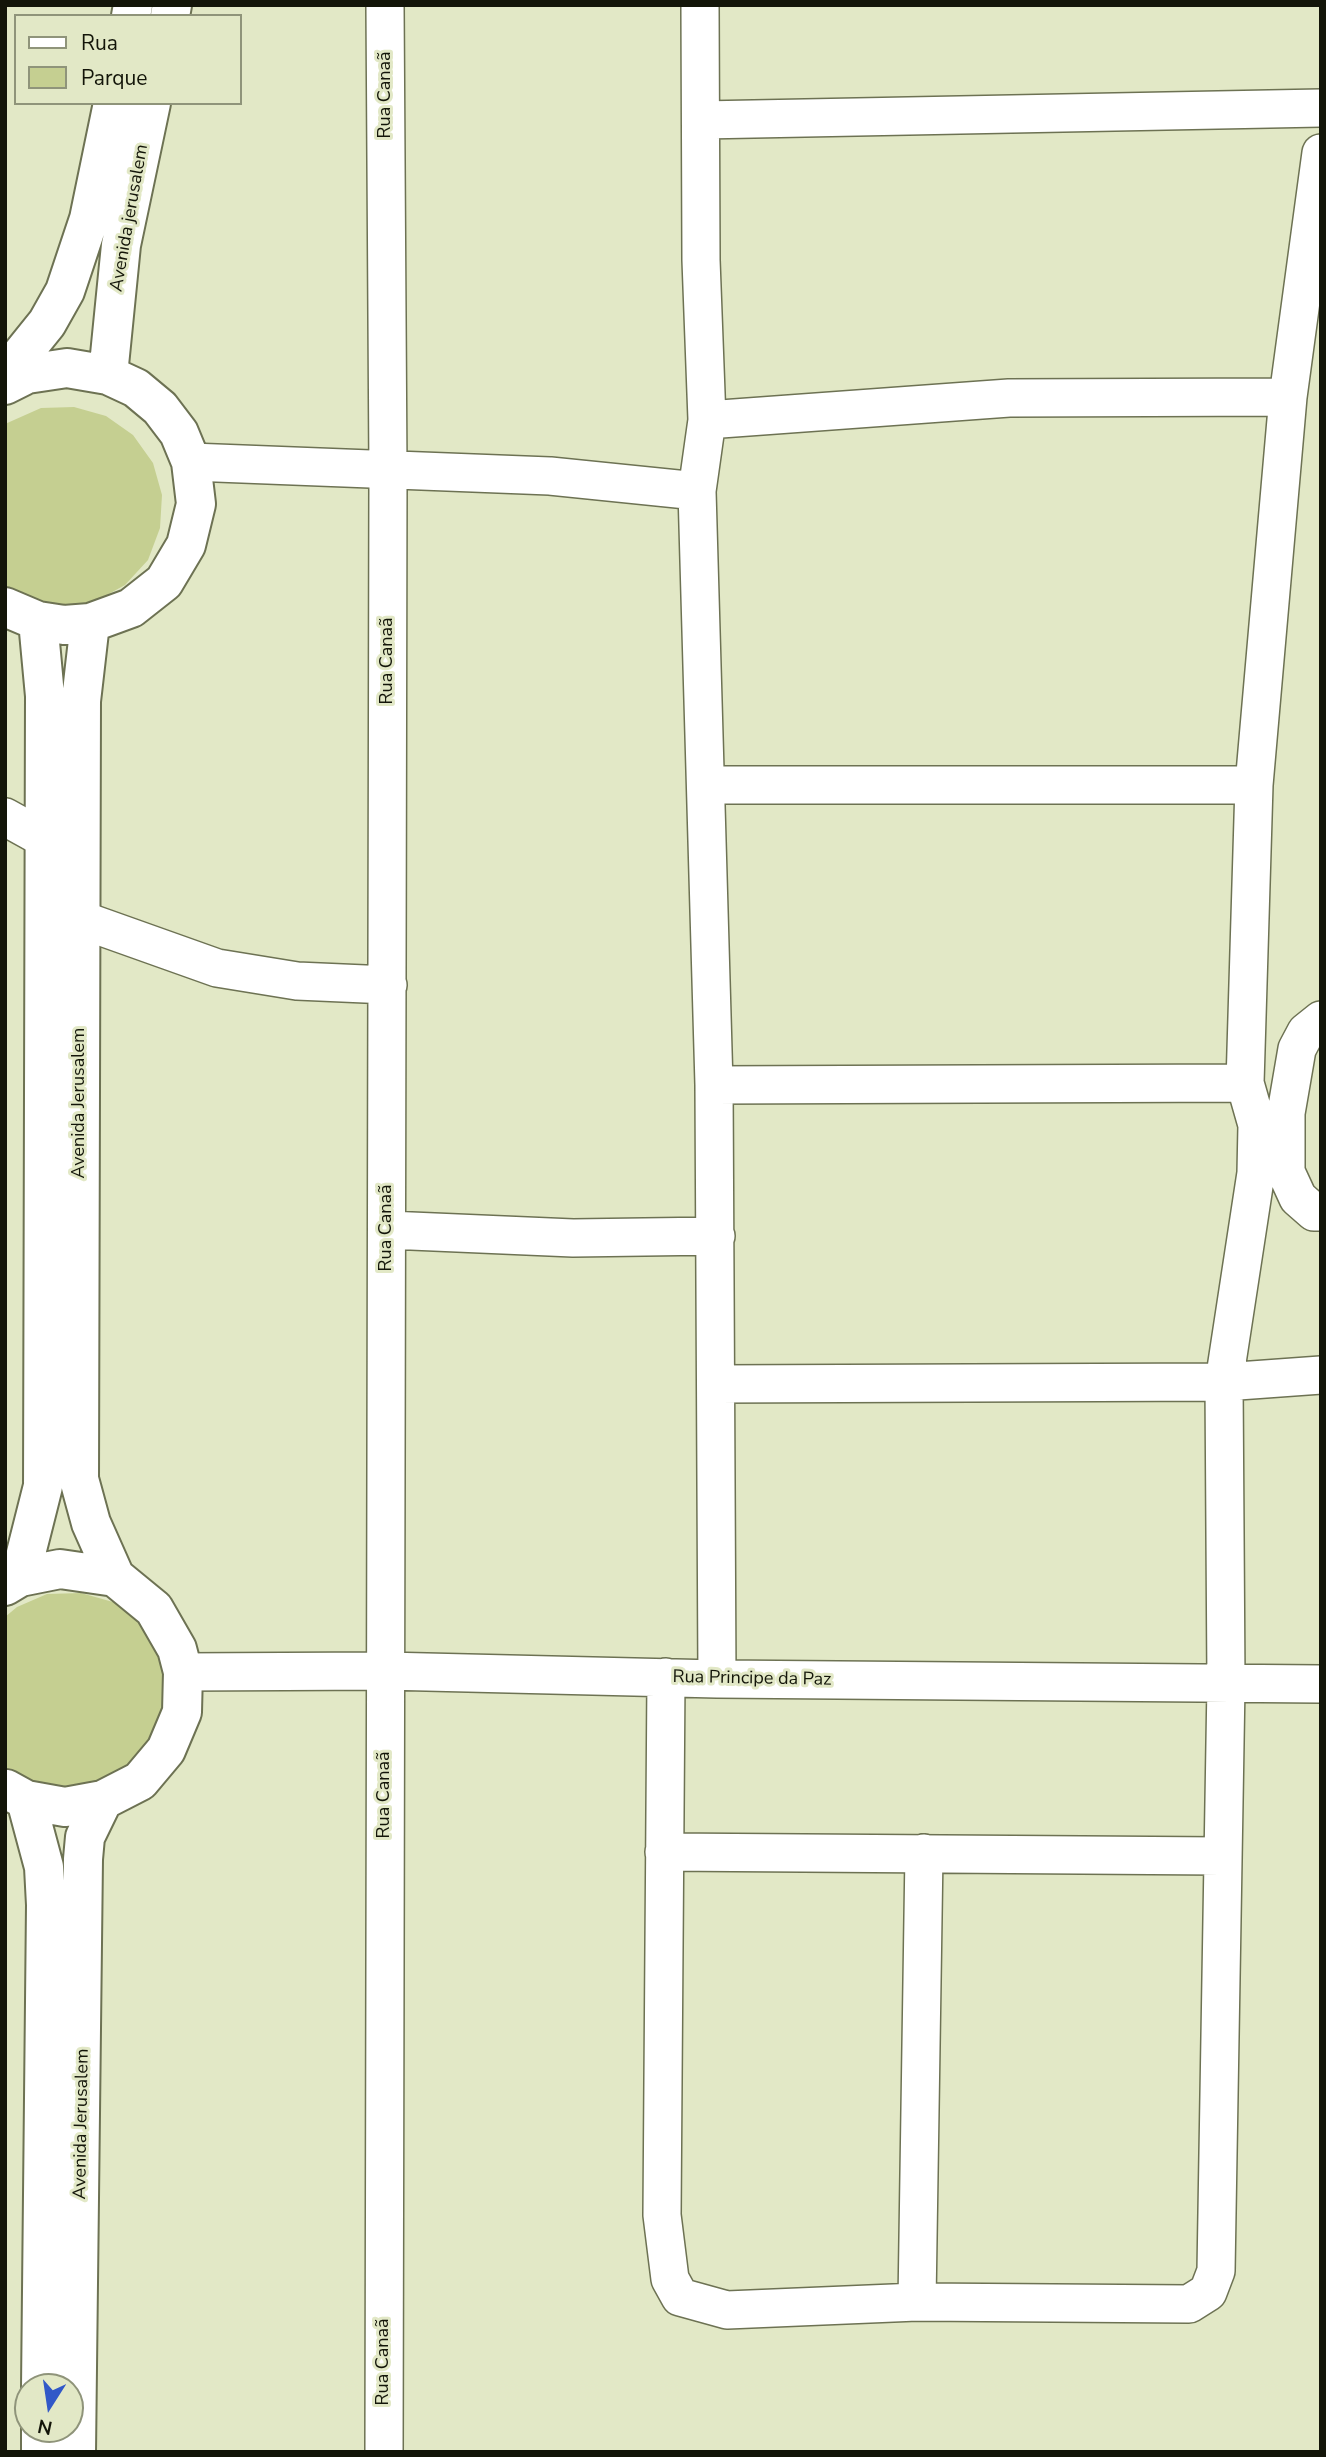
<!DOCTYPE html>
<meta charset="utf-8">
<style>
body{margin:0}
#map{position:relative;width:1326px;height:2457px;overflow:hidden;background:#e2e8c6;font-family:"Nunito Sans",sans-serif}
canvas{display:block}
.frame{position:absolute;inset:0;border:7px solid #131509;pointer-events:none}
.legend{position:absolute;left:14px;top:14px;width:228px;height:91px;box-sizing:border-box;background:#e2e8c6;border:2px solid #8f947a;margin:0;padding:9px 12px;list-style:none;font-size:21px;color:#131509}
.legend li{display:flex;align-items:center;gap:14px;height:35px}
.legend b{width:35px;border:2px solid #8f947a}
.north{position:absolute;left:14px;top:2373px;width:70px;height:70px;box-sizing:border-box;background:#e2e8c6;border:2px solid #8f947a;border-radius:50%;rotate:192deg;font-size:19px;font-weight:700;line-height:28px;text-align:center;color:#131509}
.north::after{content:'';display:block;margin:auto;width:24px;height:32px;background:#3158c8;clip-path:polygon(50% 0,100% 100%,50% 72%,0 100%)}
</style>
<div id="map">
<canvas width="1326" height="2457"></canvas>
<div class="frame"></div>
<ul class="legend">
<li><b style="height:9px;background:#fff"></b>Rua</li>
<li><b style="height:19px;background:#c5cf91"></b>Parque</li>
</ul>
<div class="north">N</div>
</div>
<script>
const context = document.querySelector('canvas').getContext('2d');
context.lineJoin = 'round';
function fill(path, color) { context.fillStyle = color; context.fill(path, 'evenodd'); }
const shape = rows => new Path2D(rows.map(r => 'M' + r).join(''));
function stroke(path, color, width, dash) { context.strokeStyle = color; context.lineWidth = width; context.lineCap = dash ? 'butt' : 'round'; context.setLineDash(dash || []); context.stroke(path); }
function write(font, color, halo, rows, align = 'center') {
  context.font = font + ' "Nunito Sans",sans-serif'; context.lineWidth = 6; context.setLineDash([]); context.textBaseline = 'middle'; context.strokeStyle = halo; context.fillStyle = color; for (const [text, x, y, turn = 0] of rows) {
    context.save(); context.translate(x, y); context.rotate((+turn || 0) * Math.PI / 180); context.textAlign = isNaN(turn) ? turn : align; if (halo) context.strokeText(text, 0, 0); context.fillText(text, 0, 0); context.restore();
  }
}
fill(shape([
 [74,407,106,416,133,435,153,463,162,495,160,528,148,560,125,585,96,601,63,607,31,601,5,588,5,424,41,408],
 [81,1593,113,1602,141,1622,160,1649,169,1681,155,1746,103,1788,37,1788,5,1770,5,1617,17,1607,47,1594]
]), '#c5cf91');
const street = shape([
 [700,5,701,260,707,420,697,491,714,1085,717,1679],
 [702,120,1321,108],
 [707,420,1009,398,1288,397],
 [191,462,550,476,697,491],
 [706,785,1254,785],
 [5,817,45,839],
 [54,910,217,968,297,981,388,985],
 [1321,1020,1306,1032,1297,1049,1286,1113,1286,1172,1298,1198,1314,1212,1321,1212],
 [714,1085,1245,1083],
 [388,1230,573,1238,716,1236],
 [717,1384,1224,1382,1321,1375],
 [183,1672,385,1671,717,1679,1321,1684],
 [666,1677,662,2215,670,2279,680,2297,727,2310,917,2302,1189,2304,1208,2292,1216,2271,1226,1684,1224,1382,1256,1173,1257,1125,1245,1083,1254,785,1288,397,1321,153],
 [664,1852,1221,1856],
 [917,2302,924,1853],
 [384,2452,388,472,385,5]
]);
const secondary = shape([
 [131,16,133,5],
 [170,16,172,5],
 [5,375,47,323,65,291,89,219,113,103],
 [108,375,121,245,151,103],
 [5,385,27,374,67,368,108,375,136,388,160,408,179,433,191,462,196,504,186,545,164,582,131,608,90,623,64,625,38,621,5,607],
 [90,623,81,701,79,1479,91,1523,115,1577],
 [20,1577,43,1486,45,696,38,621],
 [5,1586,20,1577,60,1569,115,1577,154,1609,177,1649,183,1672,182,1712,166,1750,140,1781,103,1800,65,1807,26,1800,6,1789],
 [26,1800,44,1867,46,1905,41,2387],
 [41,2429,41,2452],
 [76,2452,83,1859,85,1837,103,1800]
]);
stroke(street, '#6d7253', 40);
stroke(secondary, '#6d7253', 42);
stroke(street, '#fff', 37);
stroke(secondary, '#fff', 38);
write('18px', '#131509', '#e2e8c6', [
 ["Rua Canaã",386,95,-90],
 ["Avenida jerusalem",130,218,-80],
 ["Rua Canaã",388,661,-90],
 ["Avenida Jerusalem",80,1103,-90],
 ["Rua Canaã",387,1228,-90],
 ["Rua Principe da Paz",752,1679,1],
 ["Rua Canaã",385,1795,-90],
 ["Avenida Jerusalem",82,2124,-89],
 ["Rua Canaã",384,2362,-90]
]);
</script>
